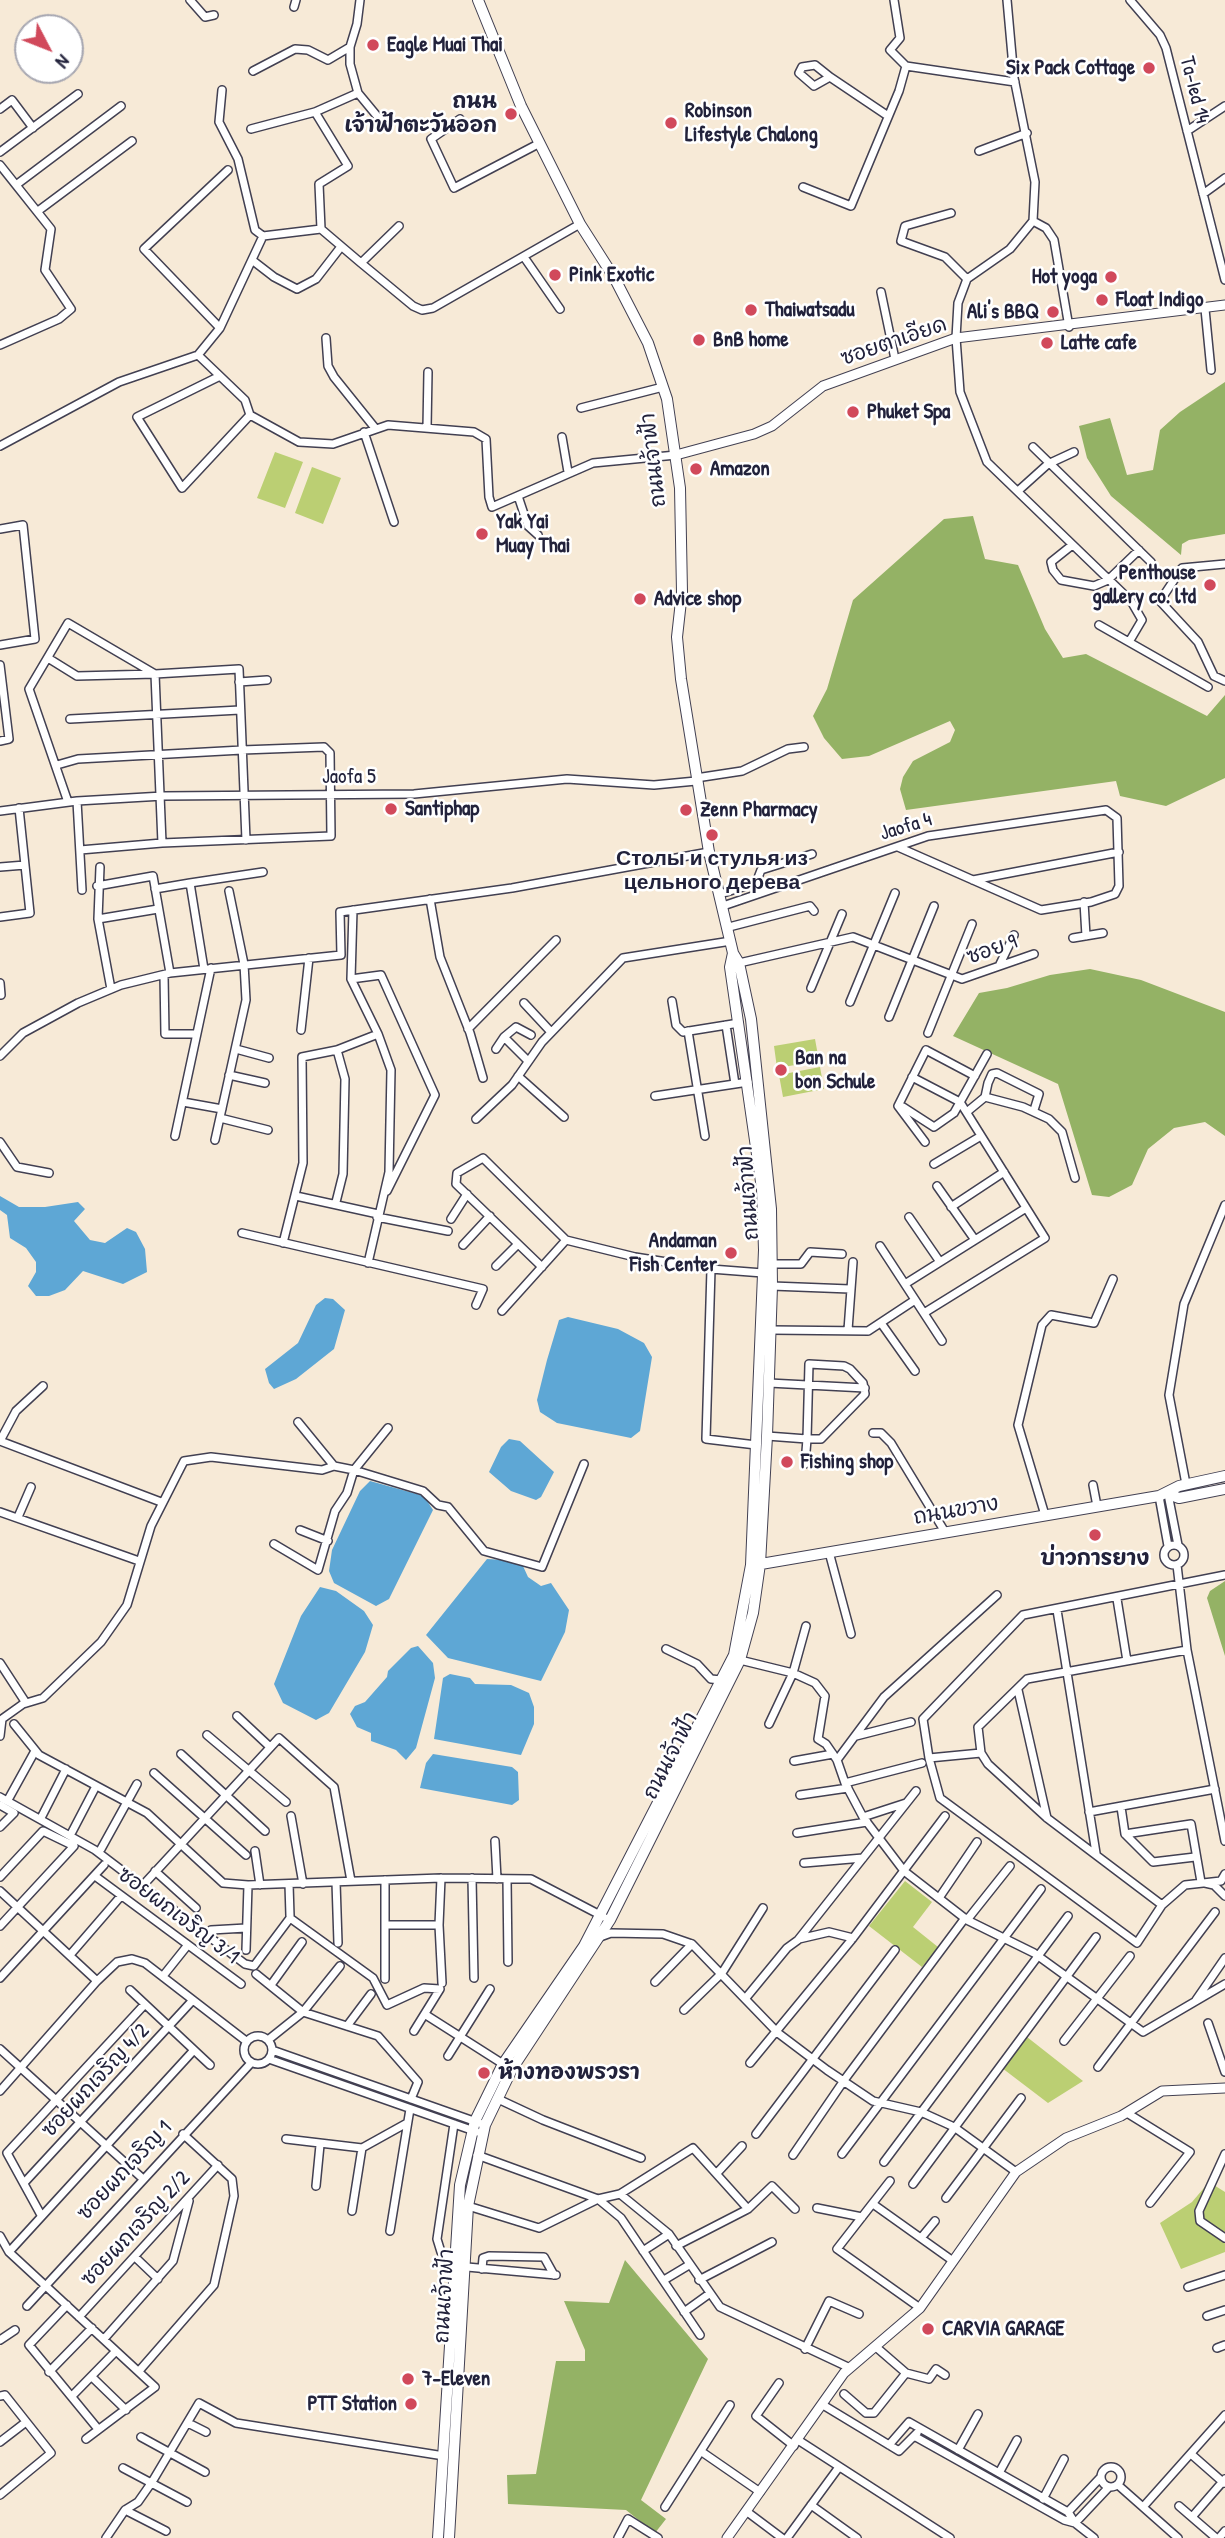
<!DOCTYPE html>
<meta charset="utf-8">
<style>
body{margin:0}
#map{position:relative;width:1225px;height:2538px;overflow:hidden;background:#f7ead7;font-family:"Patrick Hand",sans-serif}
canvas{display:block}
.north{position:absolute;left:14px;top:14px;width:70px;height:70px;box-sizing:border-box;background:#fff;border:2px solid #a7a7b1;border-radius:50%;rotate:132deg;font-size:19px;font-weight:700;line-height:28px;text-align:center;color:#22223b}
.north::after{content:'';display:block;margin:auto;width:24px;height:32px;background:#d1495b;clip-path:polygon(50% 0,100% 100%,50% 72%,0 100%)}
</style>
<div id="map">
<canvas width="1225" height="2538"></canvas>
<div class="north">N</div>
</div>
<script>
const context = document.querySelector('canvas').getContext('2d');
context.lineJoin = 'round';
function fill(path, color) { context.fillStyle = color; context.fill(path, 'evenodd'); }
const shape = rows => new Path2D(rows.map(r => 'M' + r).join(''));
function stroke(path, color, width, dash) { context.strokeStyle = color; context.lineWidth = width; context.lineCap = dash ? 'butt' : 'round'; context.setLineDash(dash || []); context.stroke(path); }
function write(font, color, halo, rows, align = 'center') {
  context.font = font + ' "Patrick Hand","Playpen Sans Thai",sans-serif'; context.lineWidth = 5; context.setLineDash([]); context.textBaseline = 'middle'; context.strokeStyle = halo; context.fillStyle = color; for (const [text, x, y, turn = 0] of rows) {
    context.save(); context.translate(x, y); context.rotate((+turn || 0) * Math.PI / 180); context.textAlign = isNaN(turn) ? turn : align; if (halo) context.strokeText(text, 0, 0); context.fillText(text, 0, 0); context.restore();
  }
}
fill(shape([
 [275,452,303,462,285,508,257,498],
 [312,467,341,478,323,524,295,513],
 [815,1039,819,1061,777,1068,774,1046],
 [820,1067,824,1089,783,1097,779,1075],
 [905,1881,932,1902,913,1927,938,1947,922,1967,869,1926],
 [1027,2037,1083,2081,1048,2103,1002,2068],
 [1209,2182,1225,2192,1225,2252,1181,2269,1160,2223,1192,2202]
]), '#bbcf73');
fill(shape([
 [1225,382,1225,534,1189,540,1182,544,1181,555,1111,496,1087,458,1079,426,1110,418,1127,475,1153,470,1160,430,1180,412],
 [973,516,985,559,1018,565,1045,629,1063,658,1086,654,1207,716,1225,695,1225,778,1166,806,1120,796,1116,781,906,810,900,789,903,777,913,761,950,742,955,730,950,721,869,756,842,759,824,738,813,716,827,689,853,600,944,519],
 [1090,969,1141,980,1225,1012,1225,1136,1205,1122,1174,1128,1148,1149,1132,1185,1109,1197,1092,1195,1058,1084,953,1036,979,993,1007,988,1050,975],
 [1225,1581,1225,1656,1207,1598,1210,1591],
 [625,2260,708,2359,641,2500,666,2519,655,2533,626,2510,508,2504,507,2475,536,2474,556,2361,585,2361,585,2350,564,2301,609,2303]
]), '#94b265');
fill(shape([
 [0,1196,19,1207,45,1207,78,1202,85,1209,74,1221,90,1240,105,1243,127,1228,136,1232,145,1249,147,1272,123,1284,83,1271,65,1290,49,1296,36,1296,28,1286,36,1272,36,1262,26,1248,10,1238,7,1215,0,1210],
 [325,1298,333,1299,345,1310,334,1349,296,1379,274,1389,269,1383,265,1369,298,1343,316,1305],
 [568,1317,618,1329,644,1343,652,1357,640,1431,631,1438,557,1423,540,1412,537,1400,547,1360,559,1320],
 [509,1439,520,1441,554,1472,541,1497,536,1500,511,1491,489,1472,501,1447],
 [370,1481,424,1496,433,1510,389,1599,376,1606,334,1583,329,1571,332,1550,360,1491],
 [487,1559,505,1560,523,1566,528,1577,541,1586,551,1583,569,1610,565,1632,541,1681,448,1658,426,1635],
 [320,1587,336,1591,364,1611,373,1625,365,1652,329,1713,316,1720,283,1703,274,1684,301,1616],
 [418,1646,433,1663,435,1678,416,1748,406,1760,396,1750,371,1741,371,1733,357,1727,350,1714,355,1706,365,1702,387,1677,388,1671,411,1648],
 [450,1674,470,1678,475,1684,511,1685,529,1693,534,1707,534,1724,521,1755,434,1739,443,1678],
 [433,1754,512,1767,518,1772,519,1800,512,1805,420,1788,426,1763]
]), '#5ea7d5');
const minor = shape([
 [190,0,205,17,214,15],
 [360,0,357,24,350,47,350,64,358,93,382,122],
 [894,0,900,38,890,50,906,66],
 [1007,0,1014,78,1035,182,1033,221,1010,249,967,279,958,303,956,338,960,392,987,462,1131,601,1142,620,1129,642],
 [1130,0,1160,35,1166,48,1225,280],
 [294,7,296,0],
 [253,71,295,49,308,50,328,60,350,47],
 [830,77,815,65,802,67,799,73,814,86,830,77,888,116],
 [222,90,219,122,238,159,255,230,263,236],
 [0,109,12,100,33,128],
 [315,112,348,166,319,184,321,229,361,263,399,226],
 [460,119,431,139,454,188,540,143],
 [251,129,315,112,358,93],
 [1187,131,1225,106],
 [979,151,1027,133],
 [0,152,78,94],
 [0,165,51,229,45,270,71,309,59,319,0,345],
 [16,185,121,106],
 [803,187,851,206,899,91,906,66,1015,82],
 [1203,194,1225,178],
 [38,211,132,141],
 [951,213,905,226,901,241,945,257,967,279],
 [1033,221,1046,228,1054,240,1069,327],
 [524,257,560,309],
 [252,260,274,277,297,289,316,279,340,248],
 [361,263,413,306,422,310,433,308,580,224],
 [881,292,895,359],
 [1205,309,1211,370],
 [220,328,144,249,228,170],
 [326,338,328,366,334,377,375,428],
 [198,355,245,400,250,415,299,442,333,444,388,425,474,432,486,439,489,497,492,507,593,463,676,455],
 [218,377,137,417,182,488,250,415],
 [581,408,663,387],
 [427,428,428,372],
 [364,432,394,522],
 [562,437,568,472],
 [0,446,119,382,198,355,220,328,263,236,321,229],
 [1033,447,1151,562],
 [1018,491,1048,464,1074,452],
 [518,496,528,526,538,535],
 [0,529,23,525,35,639,0,645],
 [1071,546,1051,562,1053,570,1061,580,1094,586,1108,580,1139,550],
 [1225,564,1182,568,1160,601,1198,642,1214,676,1225,681],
 [1099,625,1208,687],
 [48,658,77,676,155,674,162,843],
 [0,665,9,739,0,741],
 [239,682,267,680],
 [70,719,240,710],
 [57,765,78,759,242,750,324,747,330,753,331,836,162,843,80,850],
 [696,778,742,771,788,749,804,747],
 [77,801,82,890],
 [68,802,29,689,68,623,155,674,239,669,246,840],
 [0,811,77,801,163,796,414,794,567,779,654,785,696,781],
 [0,867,25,865],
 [100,867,98,919,111,989],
 [973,880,1119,852],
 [190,883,263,872],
 [97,886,153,876,170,973],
 [155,889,190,883,204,969],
 [720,894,756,883,761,870,812,854],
 [430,899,440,957,470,1033,483,1078],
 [1084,902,1086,936],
 [723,906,928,836,1106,810,1117,818,1119,886,1115,894,1091,902,1041,910,898,847],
 [353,910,351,979,378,1034,391,1070,389,1172,368,1263],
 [0,917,30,913,19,808],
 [98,919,158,909],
 [729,927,810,906,814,911],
 [1073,938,1103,933],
 [739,963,853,937,962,979,1034,954],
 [1000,964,1014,935],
 [164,975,165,1034,196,1034],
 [351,979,381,975,435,1095,387,1191],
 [0,983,1,995],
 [811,988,842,914],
 [672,1001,676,1025,683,1032,739,1023],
 [850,1002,895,893],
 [524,1003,551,1032],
 [889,1017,934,906],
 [726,1025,735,1084],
 [468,1029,556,940],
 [301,1030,309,958],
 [688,1031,705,1136],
 [928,1033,972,924],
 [236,1049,269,1058],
 [496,1049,504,1037],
 [0,1056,23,1033,78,1003,121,985,170,973,341,955,340,912,512,888,709,852],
 [528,1061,504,1037,516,1027,531,1035],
 [229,1075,265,1083],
 [518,1076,564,1117],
 [912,1077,960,1102,1045,1238,924,1313],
 [655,1096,748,1082],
 [985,1097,988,1083,992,1074,997,1073,1039,1094,1034,1110],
 [183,1102,222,1109],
 [903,1107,934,1127,954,1113,987,1054],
 [968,1111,985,1097,1023,1107,1049,1119,1062,1132,1075,1178],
 [220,1118,268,1130],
 [476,1119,512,1085,542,1042,623,958,731,941],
 [175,1136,211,968],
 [215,1140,246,1000,244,964,229,891],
 [0,1142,17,1167,49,1173],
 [925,1142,898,1106,926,1050,975,1076],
 [934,1164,981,1136],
 [937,1186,975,1240],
 [296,1196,378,1214],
 [336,1202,343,1174,345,1079,337,1050],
 [951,1207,1004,1172],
 [377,1217,448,1231],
 [909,1217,940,1262],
 [451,1219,467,1194],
 [242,1233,483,1289,476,1305],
 [283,1243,303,1163,302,1057,337,1050,378,1034],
 [463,1245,490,1216],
 [880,1246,942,1341],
 [772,1264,801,1264,810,1252,842,1254],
 [496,1266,518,1244],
 [542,1267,456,1184,457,1173,483,1158,566,1240],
 [711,1269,706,1439,756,1445],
 [905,1284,1026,1208],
 [772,1286,850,1289],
 [502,1311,566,1240,635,1257,711,1269,763,1273],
 [881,1323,915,1371],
 [771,1330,868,1331,915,1300],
 [848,1330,853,1262],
 [769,1383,865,1388],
 [43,1386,16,1411,0,1441,161,1502],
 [298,1422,334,1466],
 [873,1433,881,1433,891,1443,945,1532],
 [767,1436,807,1439,821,1439,865,1394,863,1383,850,1369,844,1366,809,1364,807,1439,805,1464],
 [1186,1484,1169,1395,1184,1304,1225,1205],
 [1093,1485,1097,1506],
 [1168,1494,1178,1545],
 [1159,1496,1168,1546],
 [0,1512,139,1561],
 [1045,1515,1018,1425,1042,1325,1051,1315,1094,1323,1113,1279],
 [18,1517,31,1487],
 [300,1530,328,1541],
 [274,1544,318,1570,335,1511,347,1493,354,1470,388,1428],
 '1164 1555a10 10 0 1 1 20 0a10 10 0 1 1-20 0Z',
 [829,1552,851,1634],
 [1177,1565,1187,1650,1225,1841],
 [1225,1575,1023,1615,923,1719,929,1758,940,1798,1137,1943,1162,1905,1185,1885,1221,1881,1225,1874],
 [1117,1599,1127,1661],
 [1057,1610,1096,1853],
 [666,1649,697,1664,711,1679,721,1680],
 [740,1660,793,1673,815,1683,825,1696,818,1739,826,1744,837,1760,845,1783,863,1817,904,1871,967,1920,1034,1953,1143,2032,1225,1984],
 [0,1663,26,1703],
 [1018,1690,1047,1818],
 [237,1716,270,1747],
 [14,1724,39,1755,147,1813,223,1883,248,1885,441,1878,531,1879,604,1917],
 [769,1724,793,1673,806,1626],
 [207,1735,286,1802],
 [0,1736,2,1719,23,1704,43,1698,101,1642,127,1605,151,1526,184,1461,211,1457,322,1470,334,1466,354,1470,423,1491,438,1505,448,1507,484,1551,542,1567,584,1464],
 [856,1736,911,1722],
 [181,1754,265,1831],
 [929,1758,981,1753],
 [837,1760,884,1697,997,1595],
 [794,1761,833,1754],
 [154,1773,246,1855],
 [845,1783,922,1763],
 [800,1795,848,1788],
 [0,1797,95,1850,245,1964,254,1966,290,1918,373,1978,387,2005,424,1988,440,1989,414,2031],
 [9,1798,35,1751],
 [0,1805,14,1813,0,1827],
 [1121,1807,1125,1834,1153,1862,1195,1857],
 [1089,1812,1215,1789],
 [42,1816,66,1769],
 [291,1816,303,1884],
 [863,1817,906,1803],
 [72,1832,96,1786],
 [797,1833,867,1822],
 [1125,1834,1191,1824,1201,1882],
 [495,1841,497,1879],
 [101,1849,137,1784],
 [255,1851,260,1885],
 [804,1863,863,1858],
 [155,1871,196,1908],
 [95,1876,241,1984],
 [0,1877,43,1831,74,1846,0,1926],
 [441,1878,439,1925,442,1983],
 [472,1878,474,1978],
 [507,1879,508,1962],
 [385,1880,385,1979],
 [336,1882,338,1943],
 [145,1883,279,1738,334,1787,351,1881],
 [1205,1883,1214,1885,1225,1896],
 [289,1884,290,1916],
 [0,1891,97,1981],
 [939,1898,977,1842],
 [1162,1905,1047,1818,988,1764,981,1753,978,1727,1027,1679,1187,1650],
 [967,1920,1010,1866],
 [386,1925,439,1925],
 [211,1930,246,1928],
 [600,1937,611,1933,663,1934,692,1944,778,2033,827,2070,873,2101,921,2112,954,2127,1016,2172],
 [799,1939,829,1932,853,1938],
 [246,1950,248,1885],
 [70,1955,121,1896],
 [256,1974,303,2012,378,2036,418,2082,411,2099],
 [163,1976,187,1946],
 [0,1978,104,1865],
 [655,1982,692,1944],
 [271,1985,302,1942],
 [130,1990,210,2065],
 [745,1999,787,1948,798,1940,916,1791],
 [1196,2000,1225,1958],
 [684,2010,722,1973,763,1908],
 [426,2015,503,2064],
 [1208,2023,1225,2072],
 [347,2026,371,1994],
 '244 2050a14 14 0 1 1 28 0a14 14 0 1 1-28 0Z',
 [268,2040,303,2012,340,1966],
 [1064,2041,1130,1956],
 [0,2049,142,2178],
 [272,2050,485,2125],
 [448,2056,490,1989],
 [269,2059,477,2132],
 [750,2063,853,1938,945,1816],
 [1098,2067,1215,1912],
 [0,2091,97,1981,117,1962,132,1959,145,1963,246,2041],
 [498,2099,543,2120,641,2158],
 [1127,2113,1190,2152,1150,2203],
 [454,2124,437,2239,441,2252,455,2260],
 [756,2134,895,1950],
 [286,2139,362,2148,407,2123],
 [842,2154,1041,1889],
 [1225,2154,1199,2211,1200,2221,1225,2238],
 [477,2155,598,2199,621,2218,700,2335],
 [793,2155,845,2079,965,1918],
 [884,2162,1068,1916],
 [717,2173,742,2146],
 [890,2181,837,2249,920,2308],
 [24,2183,192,2001],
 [913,2184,1096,1937],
 [316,2186,320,2145],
 [620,2194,669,2234,720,2307,850,2368],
 [946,2198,1021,2098],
 [873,2204,953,2261],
 [468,2206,539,2228,598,2199,620,2194,693,2148,748,2209],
 [817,2208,862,2217],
 [352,2211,362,2148],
 [41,2215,7,2153,145,2004],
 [390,2231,410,2109],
 [0,2236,9,2252,155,2387,86,2439],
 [921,2238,935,2221],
 [676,2246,748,2209,772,2186,795,2209],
 [643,2251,669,2234],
 [9,2252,194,2050],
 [135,2257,158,2279],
 [467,2267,556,2275],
 [482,2269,483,2258,489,2256,544,2257,554,2275],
 [664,2280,689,2265],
 [699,2280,772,2242],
 [1188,2287,1225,2275],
 [67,2305,29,2345,98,2429],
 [27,2306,251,2063],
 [684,2312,709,2294],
 [1207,2316,1225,2310],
 [79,2317,218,2165],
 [104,2339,173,2261,189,2201],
 [0,2340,15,2330],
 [876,2347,906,2373,929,2379,936,2369,945,2375],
 [1217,2348,1225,2345],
 [805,2349,829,2301,859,2314],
 [139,2371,214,2285,234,2196,232,2179,183,2134],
 [49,2372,92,2328],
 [92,2377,126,2410],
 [779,2383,756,2416,794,2446],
 [844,2394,866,2413,874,2413,906,2373],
 [0,2396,5,2395,51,2453,0,2495],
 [72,2396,116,2351],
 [823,2405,899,2451,917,2433],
 [188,2423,206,2432],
 [914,2436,1064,2520,1075,2523,1108,2488],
 [141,2437,205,2472],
 [798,2440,950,2538],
 [0,2442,26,2422],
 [889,2445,909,2422,1068,2512,1075,2523,1094,2538],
 [958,2450,978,2414],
 [702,2452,760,2492],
 [1191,2454,1224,2483],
 '1101 2477a10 10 0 1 1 20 0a10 10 0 1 1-20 0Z',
 [123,2468,187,2502],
 [999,2473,1017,2440],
 [1118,2485,1178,2538],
 [1043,2499,1064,2459],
 [811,2505,857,2538],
 [1179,2506,1216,2538],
 [665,2507,730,2405],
 [1143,2507,1225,2415],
 [125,2510,166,2531],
 [746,2511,782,2538],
 [1068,2512,1100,2478],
 [1192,2517,1225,2479],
 [106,2538,125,2510,138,2502,152,2482,199,2403,236,2423,444,2456],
 [618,2538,628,2519,658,2538],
 [787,2538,839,2467],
 [1219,2538,1225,2531]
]);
const tertiary = shape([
 [676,455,754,434,772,426,823,386,956,338,1225,305],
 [727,2538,844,2373,920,2308,1016,2172,1066,2138,1121,2116,1162,2091,1225,2088]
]);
const secondary = shape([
 [1168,1494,1179,1498,1225,1489],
 [755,1565,1159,1496,1179,1486,1225,1476],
 [438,2538,460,2185,475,2121,503,2064,584,1946,734,1655,751,1565,764,1250,762,1189,730,967,733,953,709,852,681,679,677,637,682,592,680,488,667,399,648,343,615,279,580,224,521,106,478,0],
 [449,2538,468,2206,485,2125,512,2069,610,1920,740,1660,753,1613,760,1564,767,1436,772,1286,771,1209,751,1019,739,963,733,953]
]);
stroke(minor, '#424052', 10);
stroke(tertiary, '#424052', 11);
stroke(secondary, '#424052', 12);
stroke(minor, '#fff', 7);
stroke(tertiary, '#fff', 9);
stroke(secondary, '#fff', 10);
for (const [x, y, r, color] of [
 [373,45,7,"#d1495b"],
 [1149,68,7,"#d1495b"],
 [511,114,7,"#d1495b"],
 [671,123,7,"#d1495b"],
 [555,275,7,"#d1495b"],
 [1111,277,7,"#d1495b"],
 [1102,300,7,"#d1495b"],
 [751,310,7,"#d1495b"],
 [1053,312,7,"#d1495b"],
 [699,340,7,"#d1495b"],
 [1047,343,7,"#d1495b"],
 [853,412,7,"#d1495b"],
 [696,469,7,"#d1495b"],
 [482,534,7,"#d1495b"],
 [1210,585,7,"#d1495b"],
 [640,599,7,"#d1495b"],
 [391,809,7,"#d1495b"],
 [686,810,7,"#d1495b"],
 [712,835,7,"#d1495b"],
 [781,1070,7,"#d1495b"],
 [731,1253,7,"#d1495b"],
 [787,1462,7,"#d1495b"],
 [1095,1535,7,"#d1495b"],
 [484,2073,7,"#d1495b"],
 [928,2329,7,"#d1495b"],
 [408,2379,7,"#d1495b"],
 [411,2404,7,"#d1495b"]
]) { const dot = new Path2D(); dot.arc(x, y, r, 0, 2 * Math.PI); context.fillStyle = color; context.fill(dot); stroke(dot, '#fff', 2.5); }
write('bold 21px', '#22223b', '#fff', [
 ["Eagle Muai Thai",387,45],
 ["Six Pack Cottage",1135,68,"right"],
 ["ถนน",497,102,"right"],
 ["เจ้าฟ้าตะวันออก",497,126,"right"],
 ["Robinson",685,111],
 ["Lifestyle Chalong",685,135],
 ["Pink Exotic",569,275],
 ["Hot yoga",1097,277,"right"],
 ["Float Indigo",1116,300],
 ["Thaiwatsadu",765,310],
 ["Ali's BBQ",1039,312,"right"],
 ["BnB home",713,340],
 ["Latte cafe",1061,343],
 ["Phuket Spa",867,412],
 ["Amazon",710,469],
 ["Yak Yai",496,522],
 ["Muay Thai",496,546],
 ["Penthouse",1196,573,"right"],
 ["gallery co. ltd",1196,597,"right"],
 ["Advice shop",654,599],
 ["Santiphap",405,809],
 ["Zenn Pharmacy",700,810],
 ["Столы и стулья из",712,859,"center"],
 ["цельного дерева",712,883,"center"],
 ["Ban na",795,1058],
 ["bon Schule",795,1082],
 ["Andaman",717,1241,"right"],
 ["Fish Center",717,1265,"right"],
 ["Fishing shop",801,1462],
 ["บ่าวการยาง",1095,1559,"center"],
 ["ห้างทองพรวรา",498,2073],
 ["CARVIA GARAGE",942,2329],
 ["7-Eleven",422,2379],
 ["PTT Station",397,2404,"right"]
], 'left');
write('21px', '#22223b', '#fff', [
 ["Ta-Ied 14",1194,90,76],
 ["ซอยตาเอียด",894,342,-19],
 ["ถนนเจ้าฟ้า",654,460,-97],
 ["Jaofa 5",349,777],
 ["Jaofa 4",906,827,-17],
 ["ซอย 9",992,950,-19],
 ["ถนนเจ้าฟ้า",749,1193,-94],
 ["ถนนขวาง",956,1511,-10],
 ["ถนนเจ้าฟ้า",671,1756,-63],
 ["ซอยผถเจริญ 3/1",178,1916,37],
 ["ซอยผถเจริญ 4/2",96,2081,-47],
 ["ซอยผถเจริญ 1",125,2171,-47],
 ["ซอยผถเจริญ 2/2",136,2229,-47],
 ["ถนนเจ้าฟ้า",445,2296,-87]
]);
</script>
